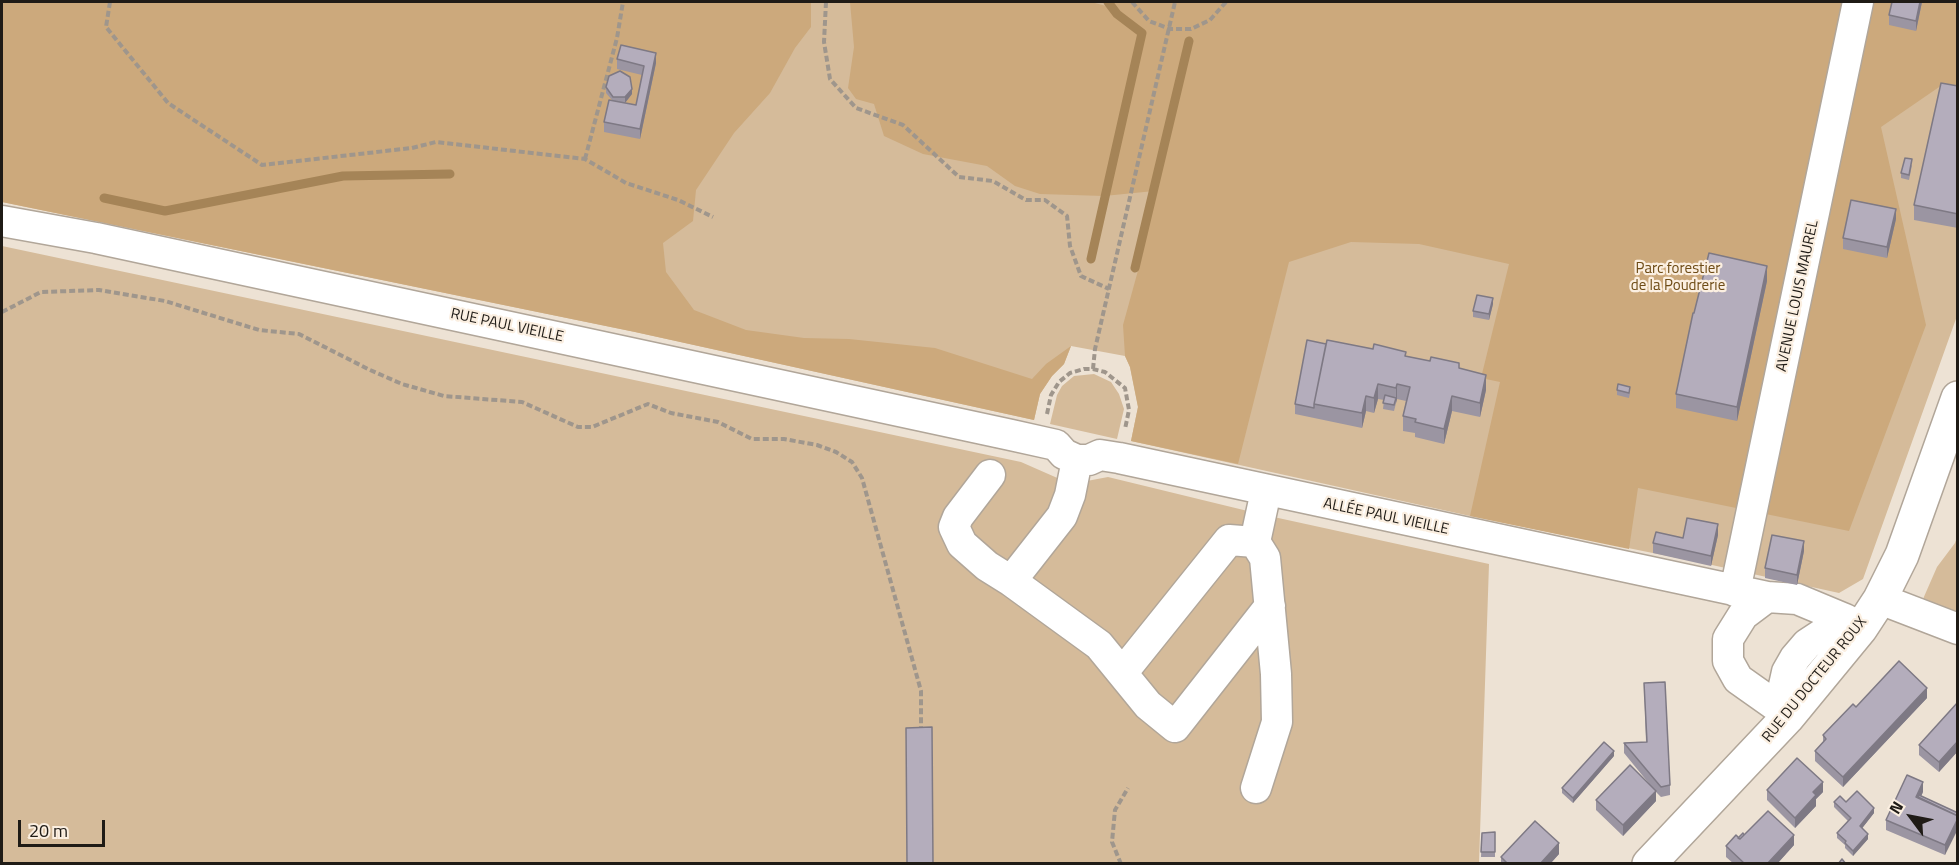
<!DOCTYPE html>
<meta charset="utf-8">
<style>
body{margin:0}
#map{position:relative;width:1959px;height:865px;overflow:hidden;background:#ede2d4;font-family:"Titillium Web",sans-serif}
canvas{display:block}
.frame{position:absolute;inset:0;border:3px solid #1f1b16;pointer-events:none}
.north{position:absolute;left:1881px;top:787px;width:60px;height:60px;-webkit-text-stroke:4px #fbefe1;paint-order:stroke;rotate:302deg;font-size:16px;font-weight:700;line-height:24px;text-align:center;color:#1f1b16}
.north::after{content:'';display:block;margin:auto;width:21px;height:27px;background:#1f1b16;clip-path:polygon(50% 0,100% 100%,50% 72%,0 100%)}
.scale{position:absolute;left:18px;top:820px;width:87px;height:27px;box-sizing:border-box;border:3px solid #1f1b16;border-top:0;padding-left:8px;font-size:18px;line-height:21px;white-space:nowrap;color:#1f1b16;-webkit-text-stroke:4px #fbefe1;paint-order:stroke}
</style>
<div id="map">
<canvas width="1959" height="865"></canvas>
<div class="frame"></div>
<div class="north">N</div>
<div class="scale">20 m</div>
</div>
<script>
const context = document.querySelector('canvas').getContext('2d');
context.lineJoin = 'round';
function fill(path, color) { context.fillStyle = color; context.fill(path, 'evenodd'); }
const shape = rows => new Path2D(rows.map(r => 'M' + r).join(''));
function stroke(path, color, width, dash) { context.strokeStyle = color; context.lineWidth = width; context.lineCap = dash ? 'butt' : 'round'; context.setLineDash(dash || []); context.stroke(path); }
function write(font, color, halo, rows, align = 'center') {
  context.font = font + ' "Titillium Web",sans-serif'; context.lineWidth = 4.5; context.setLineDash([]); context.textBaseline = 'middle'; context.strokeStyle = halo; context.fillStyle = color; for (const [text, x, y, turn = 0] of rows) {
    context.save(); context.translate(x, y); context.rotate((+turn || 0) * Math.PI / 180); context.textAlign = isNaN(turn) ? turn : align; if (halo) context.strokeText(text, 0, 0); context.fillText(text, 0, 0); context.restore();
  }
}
fill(shape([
 [2,2,1957,2,1957,316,1863,579,1839,593,1712,565,1470,516,1131,441,1138,407,1130,367,1125,356,1071,346,1064,364,1052,376,1040,394,1034,420,635,332,2,202],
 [2,246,1021,462,1071,484,1108,477,1260,514,1489,564,1479,863,2,864],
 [1094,374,1111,382,1119,394,1124,409,1117,439,1050,424,1057,395,1062,386,1074,376],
 [1957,537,1957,612,1923,599,1937,567,1955,543]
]), '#d5bb9a');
fill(shape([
 [2,2,811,2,811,27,795,48,770,93,734,133,696,190,693,221,663,243,666,272,694,310,746,330,804,338,849,339,935,348,1032,379,1046,364,1071,346,1064,364,1052,376,1040,394,1034,420,635,332,2,202],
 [850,2,1091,2,1110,7,1114,2,1957,2,1957,88,1942,85,1881,127,1926,325,1849,531,1638,488,1629,549,1470,516,1500,382,1481,378,1509,264,1419,244,1351,242,1289,262,1238,464,1131,441,1138,407,1130,367,1125,356,1123,325,1142,256,1154,191,1104,196,1040,194,1015,186,987,166,923,154,884,136,874,104,856,99,848,88,854,47]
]), '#cca97c');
stroke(shape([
 [104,198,165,211,343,176,450,174],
 [1091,259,1142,33,1117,14,1108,2],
 [1135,268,1189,41]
]), '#a58457', 9);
const minor = shape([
 [2,221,96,238,1011,435,1056,445,1064,454,1077,460,1089,460,1100,455,1119,458,1767,597],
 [990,475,958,517,954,527,962,544,987,566,1011,581,1099,645,1148,705,1175,727,1270,606],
 [1011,581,1062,516,1070,495,1077,460],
 [1735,591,1858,2],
 [1880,599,1958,629],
 [1123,672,1229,540,1255,542],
 [1779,708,1738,679,1728,661,1728,639,1743,615,1767,597,1797,599,1845,619],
 [1787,718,1779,708,1787,672,1795,658,1807,644,1845,619,1858,626],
 [1256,788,1277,722,1276,674,1265,558,1255,542,1266,491]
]);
const major = shape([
 [1649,864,1787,718,1861,628,1880,599,1902,555,1958,398]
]);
stroke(minor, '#b1a699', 33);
stroke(major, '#b1a699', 36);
stroke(shape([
 [110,2,106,27,168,103,262,165,412,148,436,142,585,159,626,183,678,200,713,217],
 [826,2,824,42,830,79,856,108,903,125,959,177,993,181,1026,200,1045,200,1067,216,1070,246,1081,276,1109,289],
 [1132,2,1149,21,1170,29,1191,29,1210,20,1226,2],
 [585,159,617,38,623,2],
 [2,312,41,292,99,290,165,301,259,330,299,334,370,370,402,384,444,396,522,402,578,427,592,427,648,404,671,413,718,422,752,439,784,439,817,445,836,452,852,462,862,478,921,691,921,730],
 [1093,369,1095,349,1175,2],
 [1047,414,1051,395,1059,382,1070,373,1084,369,1093,369,1105,372,1125,388,1129,410,1125,429],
 [1121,864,1112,842,1115,810,1128,788]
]), '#9f968c', 4, [6, 3]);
stroke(minor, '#fff', 30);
stroke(major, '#fff', 33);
fill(shape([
 [1922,2,1916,31,1889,25,1889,15],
 [617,59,656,63,640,139,604,132,604,122,612,100,606,93,606,87,632,94,625,103,636,105,642,75,617,69],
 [1958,86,1958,228,1914,220,1914,205],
 [1912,165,1909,180,1901,178,1901,173],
 [1896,219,1887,258,1843,249,1843,238],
 [1767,281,1737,421,1676,408,1676,394,1694,313],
 [1493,304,1489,320,1473,317,1473,311],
 [1326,344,1406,356,1459,368,1486,390,1480,417,1452,411,1444,444,1415,437,1415,433,1403,431,1403,416,1406,401,1397,399,1394,411,1383,409,1384,400,1378,399,1374,413,1366,411,1362,428,1295,414,1295,404],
 [1617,390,1630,393,1629,398,1617,395],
 [1718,535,1711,566,1653,553,1653,543,1683,538],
 [1804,551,1797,585,1765,578,1765,568],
 [1644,683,1670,785,1670,795,1661,797,1656,792,1656,801,1623,836,1596,810,1596,800,1651,786,1624,753,1624,743,1646,742],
 [1927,698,1843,787,1815,761,1815,751,1823,742,1823,735,1856,707],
 [1958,702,1958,751,1939,772,1919,755,1919,745],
 [1614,756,1573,803,1562,793,1562,788],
 [1767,790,1823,792,1816,799,1816,806,1795,828,1767,800],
 [1923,792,1921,796,1958,813,1945,855,1886,830,1886,820],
 [1834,802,1846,802,1874,813,1862,828,1868,839,1853,856,1845,848,1845,845,1837,838,1837,833,1848,821,1834,807],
 [1495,832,1495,857,1481,857,1482,833],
 [1738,838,1794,845,1777,864,1734,864,1726,857,1726,846],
 [1559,854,1550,864,1501,864,1501,857]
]), '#9b95a2');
fill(shape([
 [1920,2,1922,2,1916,31,1916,21],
 [656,53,656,63,640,139,640,129],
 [632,89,632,94,625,103,625,97],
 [1896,209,1896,219,1887,258,1887,247],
 [1767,266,1767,281,1737,421,1737,407],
 [1493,298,1493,304,1489,320,1489,314],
 [1486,375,1486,390,1480,417,1480,403],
 [1378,384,1378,399,1374,413,1374,398],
 [1397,384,1397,399,1396,403,1396,388],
 [1366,396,1366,411,1362,428,1362,413],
 [1452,396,1452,411,1444,444,1444,429],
 [1718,524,1718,535,1711,566,1711,556],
 [1804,541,1804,551,1797,585,1797,575],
 [1927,688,1927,698,1843,787,1843,777],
 [1958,741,1958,751,1939,772,1939,762],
 [1614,751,1614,756,1573,803,1573,798],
 [1823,782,1823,792,1816,799,1816,806,1795,828,1795,818,1813,792],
 [1923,782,1923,792,1918,803,1916,797],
 [1656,791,1656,801,1623,836,1623,825],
 [1874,808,1874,813,1860,831,1860,826],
 [1958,818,1958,829,1945,855,1945,845],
 [1868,834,1868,839,1853,856,1853,851],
 [1794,835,1794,845,1777,864,1767,864],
 [1559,843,1559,854,1550,864,1540,864]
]), '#7e7984');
const building = shape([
 [1892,2,1920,2,1916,21,1889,15,1892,2],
 [621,45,656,53,640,129,604,122,609,100,636,105,644,66,617,59,621,45],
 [620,71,630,77,632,89,625,97,613,97,606,87,609,76,620,71],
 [1941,83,1958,86,1958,214,1914,205,1941,83],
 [1905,158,1912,159,1909,175,1901,173,1905,158],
 [1851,200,1896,209,1887,247,1843,238,1851,200],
 [1709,253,1767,266,1737,407,1676,394,1693,313,1694,313,1709,253],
 [1477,295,1493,298,1489,314,1473,311,1477,295],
 [1307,340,1326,344,1314,404,1314,408,1295,404,1307,340],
 [1327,340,1373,349,1374,344,1406,352,1405,356,1430,361,1431,357,1459,363,1459,368,1486,375,1480,403,1452,396,1444,429,1415,422,1416,419,1403,416,1410,387,1397,384,1396,388,1378,384,1374,398,1366,396,1362,413,1314,404,1327,340],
 [1618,384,1630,387,1629,393,1617,390,1618,384],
 [1385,395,1396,398,1394,405,1383,403,1385,395],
 [1687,518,1718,524,1711,556,1653,543,1656,532,1683,538,1687,518],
 [1772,535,1804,541,1797,575,1765,568,1772,535],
 [1899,661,1927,688,1843,777,1815,751,1826,739,1823,735,1853,704,1856,707,1899,661],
 [1665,682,1670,785,1661,787,1624,743,1647,742,1644,683,1665,682],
 [1958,702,1958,741,1939,762,1919,745,1958,702],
 [932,727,933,864,907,864,906,728,932,727],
 [1604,742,1614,751,1573,798,1562,788,1604,742],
 [1797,758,1823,782,1813,792,1816,795,1795,818,1767,790,1797,758],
 [1630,765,1656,791,1623,825,1596,800,1630,765],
 [1907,775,1923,782,1916,797,1958,816,1958,818,1945,845,1886,820,1907,775],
 [1857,791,1874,808,1860,826,1868,834,1853,851,1845,843,1846,841,1837,833,1851,818,1834,802,1840,796,1846,802,1857,791],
 [1919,795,1958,813,1958,816,1918,797,1919,795],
 [1768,811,1794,835,1767,864,1745,864,1726,846,1736,835,1740,839,1768,811],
 [1535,821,1559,843,1540,864,1508,864,1501,857,1535,821],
 [1495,832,1495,852,1481,852,1482,833,1495,832],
 [1743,833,1744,835,1740,839,1738,838,1743,833],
 [1842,859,1846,864,1838,864,1842,859]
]);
fill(building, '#b4adbc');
stroke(building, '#7e7984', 1.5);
write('15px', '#6e4b15', '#fbefe1', [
 ["Parc forestier",1678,269],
 ["de la Poudrerie",1678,286]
]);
write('15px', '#1f1b16', '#fbefe1', [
 ["AVENUE LOUIS MAUREL",1798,296,-78],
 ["RUE PAUL VIEILLE",507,326,12],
 ["ALLÉE PAUL VIEILLE",1386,517,12],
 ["RUE DU DOCTEUR ROUX",1815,680,-51]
]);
</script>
